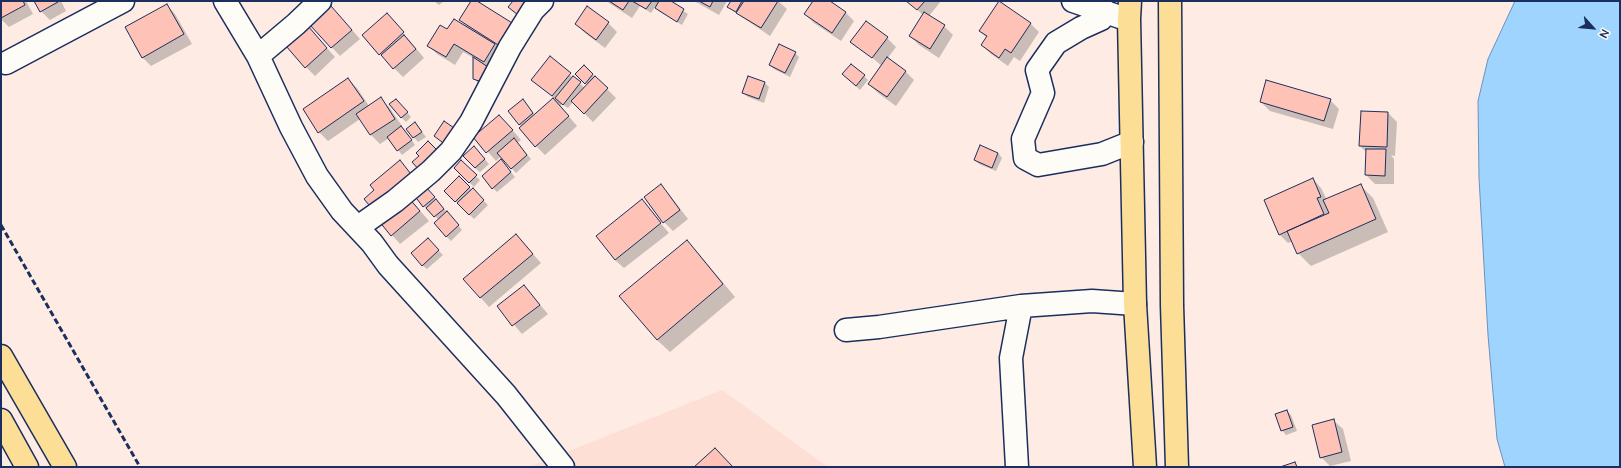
<!DOCTYPE html>
<style>
body{margin:0}
#map{position:relative;width:1621px;height:468px;overflow:hidden;background:#fdebe4;font-family:"Architects Daughter",sans-serif}
canvas{display:block}
.frame{position:absolute;inset:0;border:2px solid #1b2f5e;pointer-events:none}
.north{position:absolute;left:1573px;top:8px;width:40px;height:40px;-webkit-text-stroke:3px #fdfcf7;paint-order:stroke;rotate:117deg;font-size:11px;font-weight:700;line-height:16px;text-align:center;color:#1b2f5e}
.north::after{content:'';display:block;margin:auto;width:14px;height:18px;background:#1b2f5e;clip-path:polygon(50% 0,100% 100%,50% 72%,0 100%)}
</style>
<div id="map">
<canvas width="1621" height="468"></canvas>
<div class="frame"></div>
<div class="north">N</div>
</div>
<script>
const context = document.querySelector('canvas').getContext('2d');
context.lineJoin = 'round';
function fill(path, color) { context.fillStyle = color; context.fill(path, 'evenodd'); }
const shape = rows => new Path2D(rows.map(r => 'M' + r).join(''));
function stroke(path, color, width, dash) { context.strokeStyle = color; context.lineWidth = width; context.lineCap = dash ? 'butt' : 'round'; context.setLineDash(dash || []); context.stroke(path); }
fill(shape([
 [722,390,828,467,529,467]
]), '#fddfd6');
const water = shape([
 [1515,1,1620,1,1620,467,1505,467,1497,439,1488,335,1479,178,1478,101,1488,59,1515,1]
]);
fill(water, '#9ed4fd');
stroke(water, '#6a92bd', 1);
fill(shape([
 [1,1,26,1,33,14,9,27,1,19],
 [35,1,61,1,66,11,50,20,41,11],
 [434,1,444,1,439,5],
 [472,1,476,1,513,56,496,46,503,54,483,85,478,83,474,78,474,58,463,52,455,65,437,54,429,46,448,31,467,27,460,20],
 [606,1,669,1,688,14,682,25,660,12,655,7,651,13,640,6,632,18],
 [694,1,727,1,719,15],
 [732,1,778,1,787,9,770,36,733,11,729,7],
 [814,1,828,1,845,12,854,21,841,41,814,23,805,14],
 [907,1,941,1,929,16,944,26,953,35,939,58,919,45,910,36,923,15],
 [167,5,175,14,192,44,151,66,142,57],
 [340,16,360,39,340,56,311,25],
 [395,23,424,58,403,77,380,54],
 [608,23,617,32,605,48,585,33,576,24],
 [1030,23,1039,32,1020,61,1014,57,1008,66,991,54,982,45,987,38,980,31],
 [317,37,335,57,315,76,306,67],
 [887,38,896,47,887,59,905,71,914,80,896,106,878,93,869,84,882,66,852,41],
 [795,53,799,57,790,77,774,69,770,65],
 [550,58,585,88,588,85,576,74,584,66,616,98,593,122,573,102,568,108,562,104,560,106,577,126,545,155,536,146,509,111,527,105,535,115,554,98,533,80],
 [864,76,868,80,860,90,848,79],
 [348,79,357,88,369,106,380,99,389,107,415,145,402,155,389,138,380,144,371,135,360,119,328,141,319,132],
 [765,83,769,87,764,103,748,97,743,93],
 [1330,100,1339,109,1333,129,1270,111,1261,102],
 [400,104,411,117,406,122,401,117],
 [1388,113,1397,122,1395,156,1391,155,1394,159,1394,184,1375,184,1366,175,1367,153,1360,146],
 [508,125,521,140,517,143,531,159,516,173,501,156,496,161,475,137],
 [419,128,426,137,418,142,407,129],
 [478,152,489,164,480,172,475,168],
 [998,153,1002,158,996,171,979,164,975,160],
 [400,162,423,189,429,191,462,230,451,241,446,236,439,220,429,210,428,211,424,206,414,194,409,198,429,221,400,244,392,235,376,191],
 [461,162,480,180,474,187,455,168],
 [505,165,515,177,497,192,493,188],
 [459,178,488,205,474,219,445,191],
 [1313,179,1321,188,1327,200,1360,185,1373,198,1388,232,1311,266,1298,253,1293,241,1288,243,1279,234],
 [661,186,669,194,688,219,673,231,664,222],
 [642,201,669,233,624,268,615,260],
 [516,235,541,263,489,307,464,279],
 [686,241,699,254,735,297,670,352,657,340,621,296],
 [432,244,443,255,427,269,422,265],
 [524,286,548,314,522,334,498,306],
 [1287,411,1291,415,1297,431,1286,435,1282,430],
 [1334,421,1343,429,1351,461,1330,466,1321,457]
]), '#0003');
const building = shape([
 [1,1,23,1,25,5,1,18,1,1],
 [34,1,57,1,58,2,40,12,34,1],
 [471,1,477,1,517,26,503,48,459,20,471,1],
 [513,1,529,1,523,19,508,7,513,1],
 [609,1,629,1,623,10,609,1],
 [632,1,652,1,646,9,632,1],
 [659,1,671,1,684,9,677,22,655,8,659,1],
 [699,1,713,1,710,7,699,1],
 [731,1,742,1,736,12,727,7,731,1],
 [744,1,778,1,761,28,736,13,744,1],
 [813,1,830,1,846,12,832,33,804,14,813,1],
 [906,1,925,1,917,10,906,1],
 [999,1,1031,23,1011,53,1005,49,999,58,981,45,987,36,979,31,999,1],
 [167,4,184,34,142,58,125,27,167,4],
 [331,6,352,30,331,48,310,25,331,6],
 [587,6,609,22,596,40,575,24,587,6],
 [924,12,945,25,930,49,909,36,924,12],
 [387,13,404,32,379,55,362,35,387,13],
 [454,19,495,44,484,62,454,44,446,57,427,46,440,25,447,29,454,19],
 [866,21,888,37,872,58,850,42,866,21],
 [308,26,327,48,305,68,286,46,308,26],
 [404,35,416,49,393,69,381,55,404,35],
 [779,44,796,52,785,73,769,65,779,44],
 [550,56,571,73,552,96,531,80,550,56],
 [473,57,488,67,479,81,473,79,473,57],
 [887,57,906,71,887,97,868,84,887,57],
 [851,64,865,75,856,86,842,74,851,64],
 [584,65,593,74,585,84,575,74,584,65],
 [573,76,581,82,563,105,555,98,573,76],
 [595,76,608,88,584,114,571,101,595,76],
 [748,76,765,82,759,99,742,93,748,76],
 [348,78,364,101,318,133,303,109,348,78],
 [1266,80,1331,99,1324,121,1260,102,1266,80],
 [381,97,395,119,370,135,356,114,381,97],
 [553,98,569,116,535,147,519,128,553,98],
 [396,99,408,112,401,118,389,104,396,99],
 [523,99,533,113,519,125,508,111,523,99],
 [1361,111,1388,112,1387,147,1359,146,1361,111],
 [499,115,513,130,486,153,473,137,499,115],
 [444,121,457,130,446,145,434,136,444,121],
 [415,122,422,132,413,138,406,129,415,122],
 [401,126,412,140,397,151,387,137,401,126],
 [514,138,527,155,511,169,497,153,514,138],
 [428,141,439,152,420,171,412,162,419,156,416,153,428,141],
 [980,145,998,153,992,168,974,160,980,145],
 [474,146,485,159,475,168,463,156,474,146],
 [1366,149,1386,149,1385,176,1365,175,1366,149],
 [501,159,511,172,492,189,482,176,501,159],
 [400,160,414,178,374,211,364,199,374,190,370,185,400,160],
 [461,160,477,175,469,183,454,168,461,160],
 [459,176,470,187,455,202,444,191,459,176],
 [1313,178,1321,197,1317,198,1324,214,1279,235,1264,200,1313,178],
 [661,184,680,210,663,223,644,197,661,184],
 [1361,184,1376,219,1297,254,1287,231,1329,213,1323,200,1361,184],
 [425,186,435,197,423,207,414,195,425,186],
 [473,188,484,200,469,215,457,203,473,188],
 [408,197,420,211,391,236,379,221,408,197],
 [436,199,444,209,434,217,426,208,436,199],
 [642,199,661,223,615,260,596,236,642,199],
 [447,211,459,225,446,237,434,223,447,211],
 [516,234,533,254,480,298,463,279,516,234],
 [428,238,439,250,422,266,411,253,428,238],
 [687,240,723,284,657,340,619,296,687,240],
 [524,285,540,305,512,326,497,306,524,285],
 [1287,410,1293,427,1281,431,1275,414,1287,410],
 [1334,419,1342,452,1320,458,1312,425,1334,419],
 [715,448,733,467,694,467,715,448],
 [1295,462,1297,467,1280,467,1295,462]
]);
fill(building, '#fec3b6');
stroke(building, '#1b2f5e', 1);
const minor = shape([
 [225,1,258,56,291,127,317,176,342,211,372,243,388,265,506,395,563,467],
 [1073,1,1120,17],
 [1107,12,1101,19,1081,28,1056,43,1037,70,1043,93,1023,139,1025,158,1038,165,1102,154,1132,142],
 [258,56,296,24,320,1],
 [6,63,123,1],
 [358,227,395,201,431,171,451,151,471,122,510,47,533,10,542,1],
 [846,330,879,327,1021,306],
 [1017,467,1011,358,1021,306,1092,301,1135,304]
]);
const major = shape([
 [1130,1,1129,19,1135,304,1145,467],
 [1170,1,1172,305,1177,467],
 [1,356,65,467],
 [1,420,27,467]
]);
stroke(minor, '#1b2f5e', 25);
stroke(major, '#1b2f5e', 25);
stroke(minor, '#fdfcf7', 22);
stroke(major, '#fdde96', 22);
stroke(shape([
 [1,225,140,467]
]), '#1b2f5e', 3, [6, 3]);
</script>
